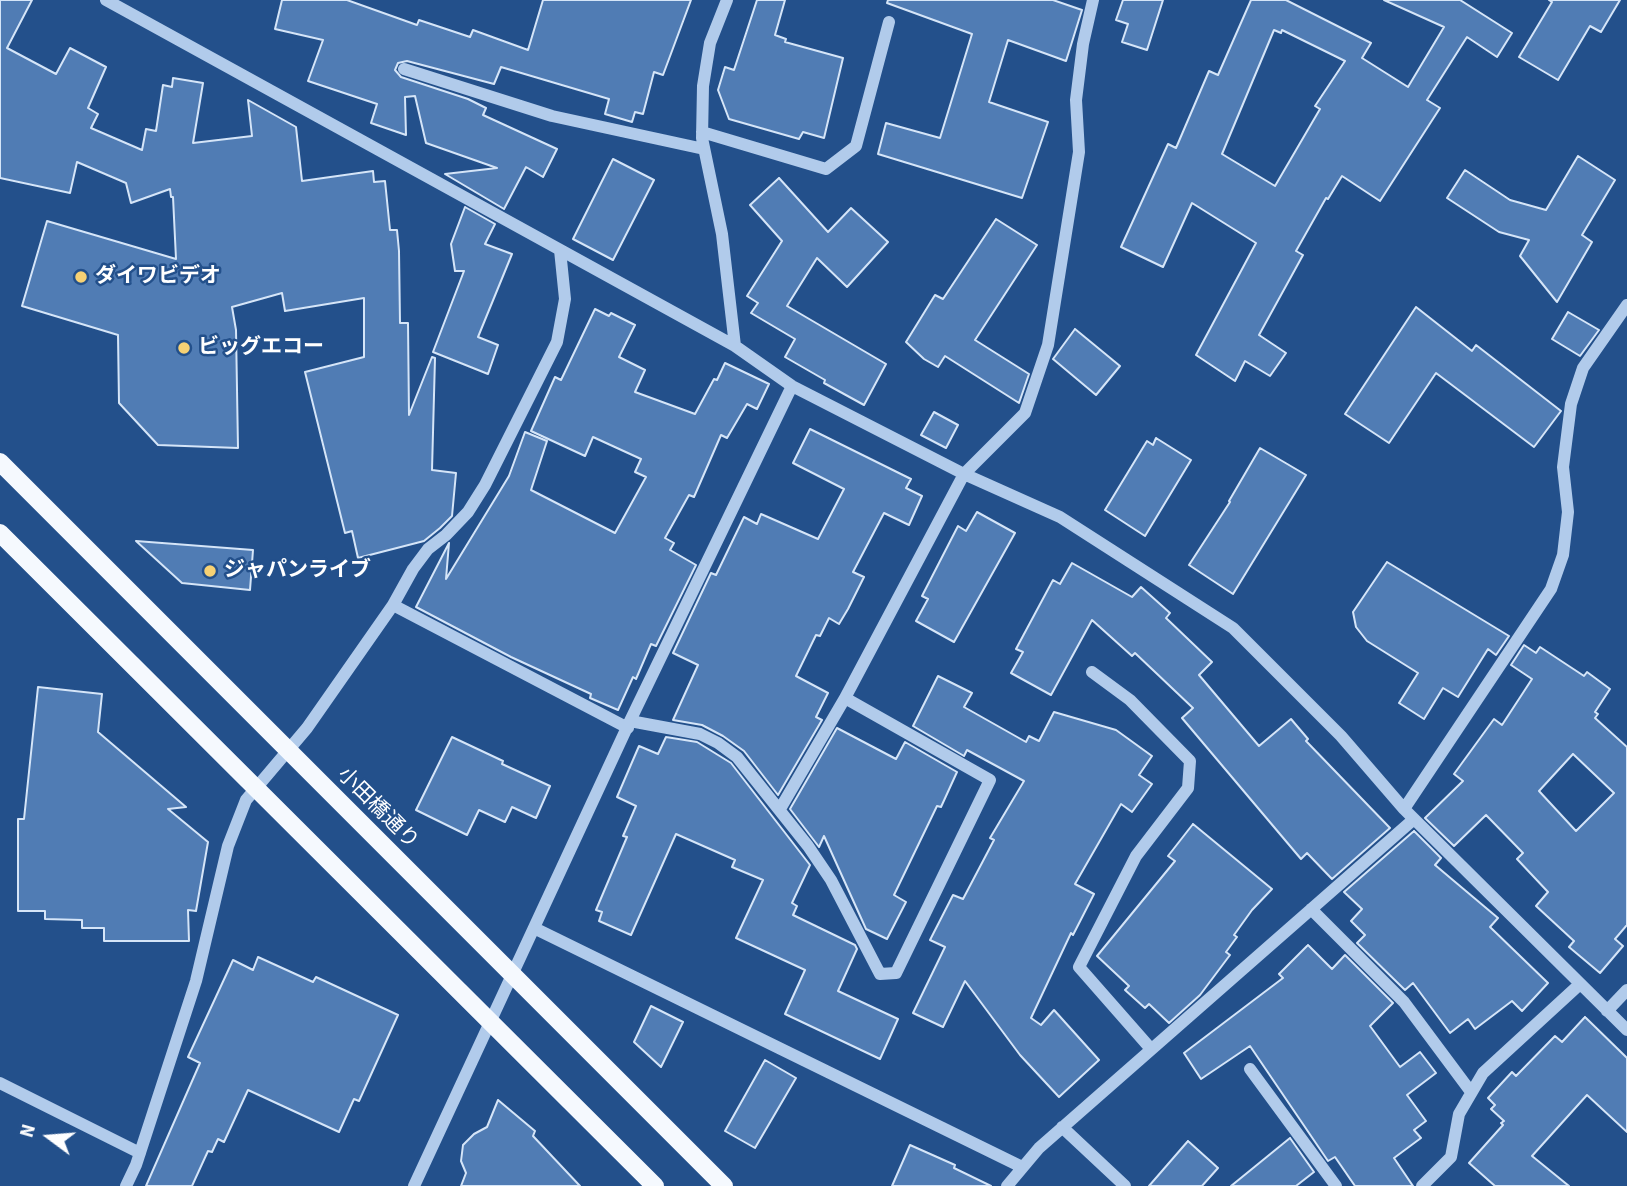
<!DOCTYPE html>
<meta charset="utf-8">
<style>
body{margin:0}
#map{position:relative;width:1627px;height:1186px;overflow:hidden;background:#23508b;font-family:"Source Sans 3",sans-serif}
canvas{display:block}
.north{position:absolute;left:14px;top:1102px;width:70px;height:70px;-webkit-text-stroke:5px #23508b;paint-order:stroke;rotate:286deg;font-size:19px;font-weight:700;line-height:28px;text-align:center;color:#fff}
.north::after{content:'';display:block;margin:auto;width:24px;height:32px;background:#fff;clip-path:polygon(50% 0,100% 100%,50% 72%,0 100%)}
</style>
<div id="map">
<canvas width="1627" height="1186"></canvas>
<div class="north">N</div>
</div>
<script>
const context = document.querySelector('canvas').getContext('2d');
context.lineJoin = 'round';
function fill(path, color) { context.fillStyle = color; context.fill(path, 'evenodd'); }
const shape = rows => new Path2D(rows.map(r => 'M' + r).join(''));
function stroke(path, color, width, dash) { context.strokeStyle = color; context.lineWidth = width; context.lineCap = dash ? 'butt' : 'round'; context.setLineDash(dash || []); context.stroke(path); }
function write(font, color, halo, rows, align = 'center') {
  context.font = font + ' "Source Sans 3","Noto Sans JP",sans-serif'; context.lineWidth = 5; context.setLineDash([]); context.textBaseline = 'middle'; context.strokeStyle = halo; context.fillStyle = color; for (const [text, x, y, turn = 0] of rows) {
    context.save(); context.translate(x, y); context.rotate((+turn || 0) * Math.PI / 180); context.textAlign = isNaN(turn) ? turn : align; if (halo) context.strokeText(text, 0, 0); context.fillText(text, 0, 0); context.restore();
  }
}
const building = shape([
 [0,0,32,0,7,48,56,74,70,48,106,67,88,108,98,114,91,128,142,150,146,129,156,131,163,85,172,87,173,78,203,83,193,143,252,136,248,100,296,127,302,181,373,171,374,182,385,181,390,230,397,230,399,251,400,323,408,323,409,415,432,357,435,358,432,470,456,473,452,516,440,528,424,541,358,558,352,531,345,533,305,372,364,357,364,298,285,311,282,293,232,307,236,330,238,448,158,445,119,403,118,335,22,306,47,221,176,259,173,197,171,197,170,189,131,203,126,183,77,162,70,193,0,178,0,0],
 [282,0,347,0,417,25,419,20,470,37,473,30,528,50,543,0,691,0,663,75,654,72,643,114,635,112,632,122,605,114,609,99,501,67,494,84,407,61,398,63,395,70,401,77,468,99,486,108,483,115,557,149,543,177,526,167,504,209,445,174,497,168,426,143,415,96,405,97,406,135,371,123,377,104,308,81,323,40,275,29,282,0],
 [757,0,785,0,775,35,786,39,785,42,843,58,824,138,803,132,799,139,729,119,718,90,725,67,734,70,757,0],
 [888,0,1053,0,1082,10,1066,61,1008,40,989,102,1048,122,1022,198,878,154,886,123,940,138,972,34,887,3,888,0],
 [1123,0,1163,0,1147,50,1122,42,1128,24,1116,20,1123,0],
 [1251,0,1286,0,1371,43,1362,58,1408,87,1444,27,1384,0,1460,0,1512,33,1497,57,1467,37,1427,100,1440,108,1380,201,1342,176,1328,199,1326,198,1296,251,1303,255,1259,335,1286,353,1270,376,1245,361,1235,381,1196,355,1256,243,1192,203,1163,267,1121,247,1168,144,1176,148,1209,71,1218,75,1251,0],
 [1274,30,1281,33,1282,30,1345,61,1315,106,1320,109,1275,186,1222,154,1274,30],
 [1549,0,1620,0,1601,32,1590,26,1558,80,1519,57,1552,2,1549,0],
 [1578,156,1615,180,1582,235,1592,242,1557,302,1520,256,1529,240,1499,232,1447,198,1465,170,1510,200,1546,210,1578,156],
 [613,159,654,180,613,260,573,239,613,159],
 [779,178,828,232,851,208,888,242,847,287,817,258,787,306,886,364,864,405,824,383,825,380,785,357,795,339,751,313,758,303,747,296,782,241,750,205,779,178],
 [465,207,495,224,485,244,512,254,478,337,498,345,488,374,433,352,464,271,455,271,451,244,465,207],
 [996,219,1037,245,975,340,1029,374,1019,403,945,356,938,367,924,359,906,342,935,295,943,299,996,219],
 [1416,307,1472,351,1476,345,1561,411,1534,447,1436,373,1389,443,1345,414,1416,307],
 [595,309,609,316,611,313,635,325,619,357,645,370,635,392,695,414,714,379,717,380,725,363,769,384,757,409,747,404,727,438,721,435,694,497,689,495,665,538,674,543,670,550,696,565,656,646,651,644,636,679,633,677,618,710,590,698,591,694,511,657,416,607,449,543,446,579,509,476,525,432,547,441,531,490,615,533,646,477,635,472,641,459,593,437,585,456,531,431,555,377,561,380,595,309],
 [1568,312,1599,330,1580,356,1552,339,1568,312],
 [1075,329,1120,366,1096,395,1053,359,1075,329],
 [934,412,958,425,946,448,921,435,934,412],
 [810,429,911,479,906,488,922,496,909,525,884,513,853,572,864,577,848,609,839,624,829,618,820,636,816,635,796,676,828,693,816,717,822,720,778,795,744,751,723,736,702,725,673,720,698,665,673,653,711,573,716,575,744,517,757,524,761,514,818,539,844,489,793,463,810,429],
 [1156,438,1191,460,1145,536,1105,510,1147,441,1153,445,1156,438],
 [1260,448,1306,475,1233,594,1189,565,1230,502,1229,501,1260,448],
 [977,512,1015,533,954,642,916,621,928,599,922,596,958,526,966,531,977,512],
 [136,541,253,550,250,590,182,583,136,541],
 [1387,562,1509,636,1496,655,1488,649,1458,697,1443,688,1424,719,1399,703,1418,673,1367,641,1356,627,1353,612,1387,562],
 [1072,563,1132,597,1141,587,1170,613,1166,618,1212,662,1199,675,1259,746,1291,719,1308,739,1306,741,1390,828,1332,879,1307,853,1301,859,1182,718,1193,708,1135,653,1132,656,1092,620,1051,695,1011,673,1023,652,1016,649,1053,580,1060,584,1072,563],
 [1524,645,1536,653,1540,647,1584,676,1587,672,1610,689,1595,712,1598,714,1595,718,1627,747,1627,925,1615,939,1623,946,1600,973,1569,947,1574,941,1536,906,1548,892,1517,859,1523,853,1486,815,1454,846,1425,818,1463,781,1454,774,1494,719,1502,725,1532,679,1511,665,1524,645],
 [1573,754,1614,793,1576,831,1539,791,1573,754],
 [938,676,972,693,964,707,1026,742,1029,736,1039,741,1054,712,1116,730,1152,756,1139,775,1152,784,1132,812,1121,804,1075,884,1094,894,1073,935,1071,933,1031,1018,1041,1025,1054,1010,1099,1060,1059,1097,1020,1055,965,981,943,1027,913,1013,945,947,930,940,953,895,963,899,994,840,990,838,1024,781,967,750,964,756,913,726,938,676],
 [38,687,102,694,98,732,186,807,168,809,208,842,196,911,188,910,189,941,104,941,104,928,82,928,82,920,45,919,45,911,18,911,18,819,24,819,38,687],
 [837,728,896,759,905,742,957,772,941,807,937,806,894,895,906,902,887,939,866,929,824,836,819,847,790,809,837,728],
 [452,737,503,761,502,764,550,786,536,818,512,807,505,822,479,810,467,835,416,810,452,737],
 [666,737,697,742,731,763,810,865,792,903,797,906,793,915,855,945,857,949,838,991,898,1019,880,1059,785,1014,805,970,736,938,763,880,732,867,735,860,676,834,631,935,599,921,602,912,596,910,627,837,623,836,636,806,617,797,639,746,658,754,666,737],
 [1193,824,1272,889,1252,910,1234,935,1237,937,1226,952,1230,955,1200,995,1169,1023,1149,1004,1145,1008,1125,990,1129,986,1097,956,1175,861,1168,856,1193,824],
 [1414,831,1441,858,1435,865,1498,918,1490,927,1548,983,1522,1011,1512,1001,1475,1029,1468,1019,1450,1033,1413,983,1405,990,1357,943,1365,935,1351,921,1362,909,1344,892,1414,831],
 [1308,945,1332,969,1345,955,1393,1003,1370,1026,1400,1067,1420,1052,1436,1073,1407,1095,1426,1121,1414,1130,1421,1138,1394,1158,1413,1186,1355,1186,1335,1157,1328,1161,1250,1046,1201,1079,1184,1053,1283,978,1279,974,1308,945],
 [258,957,313,982,316,977,398,1015,359,1101,354,1099,339,1132,248,1090,224,1142,218,1139,212,1152,208,1151,192,1186,146,1186,200,1063,188,1057,233,960,253,970,258,957],
 [651,1006,683,1022,661,1067,634,1042,651,1006],
 [1585,1017,1627,1058,1627,1132,1587,1095,1532,1156,1569,1186,1495,1186,1469,1163,1503,1125,1501,1123,1504,1121,1491,1109,1495,1105,1488,1098,1512,1072,1516,1076,1555,1036,1562,1042,1585,1017],
 [765,1060,796,1078,755,1148,725,1131,765,1060],
 [498,1100,535,1131,533,1136,580,1186,461,1186,466,1173,461,1161,463,1145,474,1134,487,1127,498,1100],
 [1290,1138,1314,1172,1296,1186,1231,1186,1290,1138],
 [1188,1141,1218,1168,1202,1186,1149,1186,1188,1141],
 [910,1145,955,1165,954,1168,991,1186,892,1186,910,1145]
]);
fill(building, '#507cb4');
stroke(building, '#d5e5f8', 2);
stroke(shape([
 [106,0,735,346,792,386,964,474,1060,517,1233,628,1341,736,1404,809,1627,1030],
 [727,0,710,43,703,86,702,138,722,234,735,346],
 [404,69,552,116,704,149],
 [702,132,826,169,856,146,889,22],
 [393,605,628,728],
 [1092,672,1130,700,1190,761,1188,788,1136,856,1079,967,1151,1049],
 [630,721,700,734,718,743,737,757,808,846,831,880,880,974,896,973,990,780,845,698],
 [780,809,845,698,964,474,1025,413,1048,345,1079,152,1076,100,1083,44,1093,0],
 [1404,809,1551,589,1563,555,1568,512,1563,467,1571,404,1583,368,1627,305],
 [1311,909,1404,1002,1471,1092],
 [534,928,1022,1167],
 [1607,1011,1627,990],
 [1250,1069,1336,1186],
 [0,1083,140,1153],
 [1062,1127,1125,1186],
 [126,1186,136,1165,196,981,228,846,246,800,307,728,393,605,413,569,428,549,446,535,468,512,485,485,557,342,565,299,560,250],
 [414,1186,630,721,792,386],
 [1007,1186,1039,1148,1414,819],
 [1422,1186,1451,1157,1459,1114,1483,1073,1580,984]
]), '#b1cbeb', 12);
stroke(shape([
 [0,462,724,1186],
 [0,533,655,1186]
]), '#f5f9fe', 18);
for (const [x, y, r, color] of [
 [81,277,7,"#f6d174"],
 [184,348,7,"#f6d174"],
 [210,571,7,"#f6d174"]
]) { const dot = new Path2D(); dot.arc(x, y, r, 0, 2 * Math.PI); context.fillStyle = color; context.fill(dot); stroke(dot, '#23508b', 2.5); }
write('bold 21px', '#fff', '#23508b', [
 ["ダイワビデオ",95,277],
 ["ビッグエコー",198,348],
 ["ジャパンライブ",224,571]
], 'left');
write('21px', '#fff', '#23508b', [
 ["小田橋通り",377,809,45]
]);
</script>
